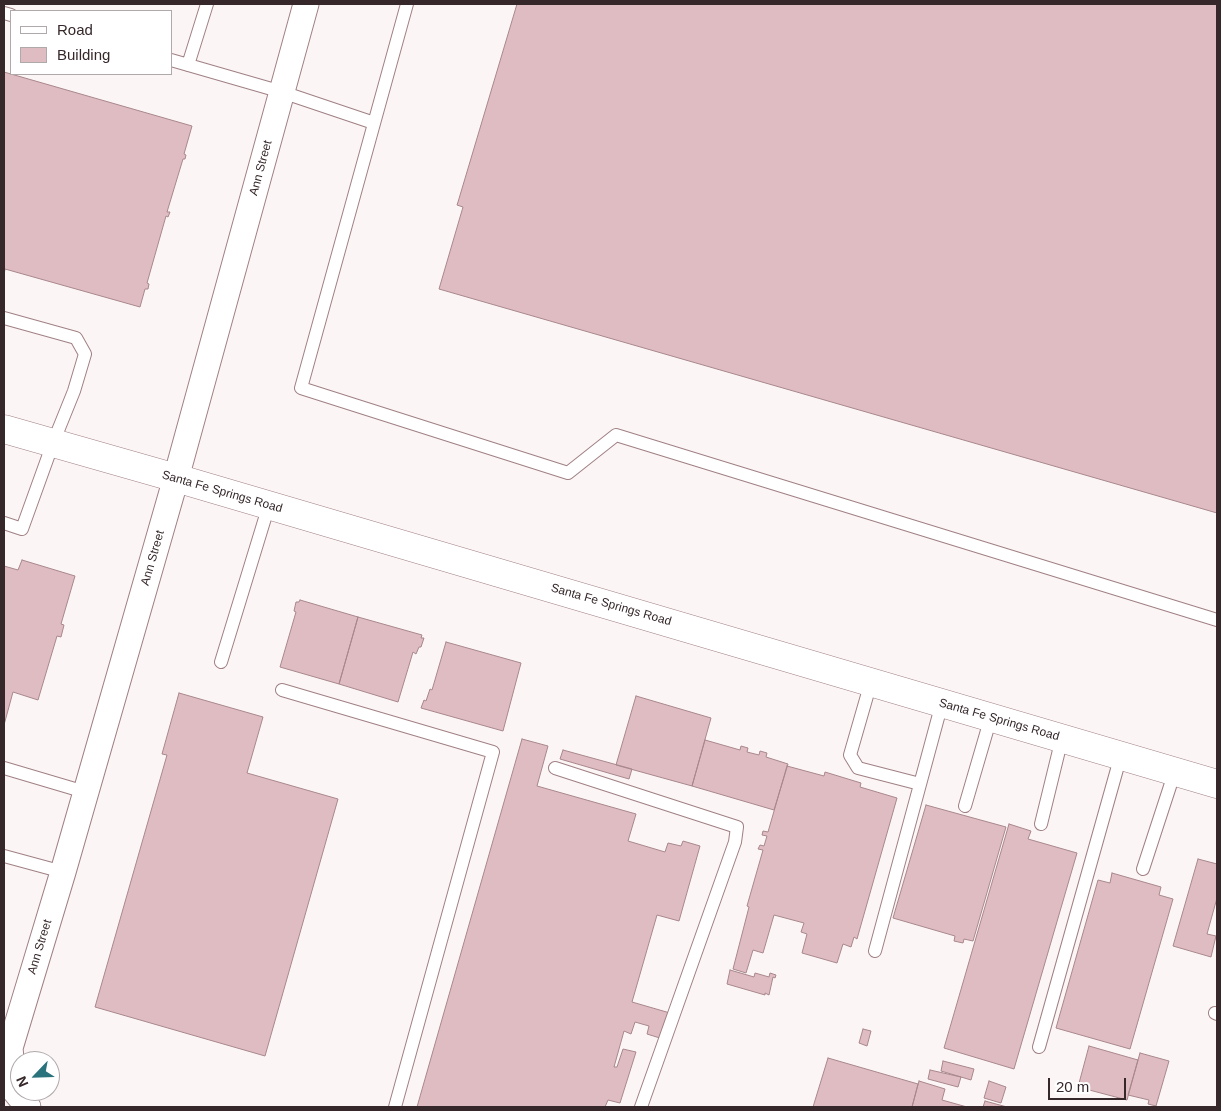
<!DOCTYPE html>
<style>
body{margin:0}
#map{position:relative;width:1221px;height:1111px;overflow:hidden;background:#fcf5f6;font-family:Helvetica,sans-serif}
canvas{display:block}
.frame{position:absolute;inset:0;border:5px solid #36282a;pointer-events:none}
.legend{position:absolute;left:10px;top:10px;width:162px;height:65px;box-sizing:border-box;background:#fff;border:1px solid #afa9aa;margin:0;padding:6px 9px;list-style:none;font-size:15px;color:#36282a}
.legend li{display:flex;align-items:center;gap:10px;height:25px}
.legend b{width:25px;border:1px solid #afa9aa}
.north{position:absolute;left:10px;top:1051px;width:50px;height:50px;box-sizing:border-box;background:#fff;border:1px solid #afa9aa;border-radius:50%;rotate:246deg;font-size:14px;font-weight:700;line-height:20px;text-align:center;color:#36282a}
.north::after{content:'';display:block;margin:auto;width:18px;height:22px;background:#2a737c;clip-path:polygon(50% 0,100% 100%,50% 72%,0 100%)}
.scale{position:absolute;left:1048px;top:1078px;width:78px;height:22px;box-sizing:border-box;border:2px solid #36282a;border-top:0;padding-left:6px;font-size:15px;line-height:18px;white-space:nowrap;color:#36282a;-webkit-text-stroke:4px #fff;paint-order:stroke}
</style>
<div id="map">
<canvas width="1221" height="1111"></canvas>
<div class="frame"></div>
<ul class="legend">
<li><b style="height:6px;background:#fff"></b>Road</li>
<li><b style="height:14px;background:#dfbcc1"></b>Building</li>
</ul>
<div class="north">N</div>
<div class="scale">20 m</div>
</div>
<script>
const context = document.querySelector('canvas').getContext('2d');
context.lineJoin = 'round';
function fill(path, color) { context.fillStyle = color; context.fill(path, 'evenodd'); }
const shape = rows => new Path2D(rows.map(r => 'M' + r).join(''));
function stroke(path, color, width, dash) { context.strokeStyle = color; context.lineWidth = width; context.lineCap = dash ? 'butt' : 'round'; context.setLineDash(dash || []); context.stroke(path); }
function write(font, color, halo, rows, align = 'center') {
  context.font = font + ' Helvetica,sans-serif'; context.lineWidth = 4; context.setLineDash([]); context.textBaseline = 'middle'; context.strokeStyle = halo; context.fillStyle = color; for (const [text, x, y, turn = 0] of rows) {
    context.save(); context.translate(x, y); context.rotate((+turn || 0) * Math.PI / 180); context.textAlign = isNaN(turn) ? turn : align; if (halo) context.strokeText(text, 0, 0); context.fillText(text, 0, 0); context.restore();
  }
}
const building = shape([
 [517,4,1217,4,1217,513,439,289,463,207,457,205,458,202,517,4],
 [4,72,192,126,184,154,186,155,185,159,183,159,167,212,170,212,168,217,166,216,147,283,149,284,148,289,145,289,140,307,5,269,4,275,4,72],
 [22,560,75,576,61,624,64,625,61,637,57,636,38,700,13,692,4,725,4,566,18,570,22,560],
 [300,600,358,617,339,684,280,667,296,612,294,611,296,602,299,602,300,600],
 [358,617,422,635,421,638,424,638,421,647,419,647,416,654,413,652,398,702,339,684,358,617],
 [446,642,521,663,503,731,421,708,424,700,426,701,430,689,432,690,446,642],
 [179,693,263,717,247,773,338,799,265,1056,95,1007,167,755,162,754,179,693],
 [636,696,711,718,692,786,616,765,636,696],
 [522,739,548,746,537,786,636,814,628,841,665,852,668,843,681,846,683,841,700,846,679,921,657,915,632,1002,670,1013,663,1039,647,1034,649,1026,635,1022,631,1034,624,1031,614,1067,617,1067,623,1049,636,1052,620,1103,608,1100,605,1107,417,1107,522,739],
 [705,740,740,750,741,746,748,748,747,752,759,755,760,751,767,753,766,757,788,764,774,810,692,786,705,740],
 [563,750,632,769,629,779,560,759,563,750],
 [787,766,824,776,825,772,861,783,860,787,897,798,857,939,854,937,851,947,843,944,837,963,802,953,807,934,801,932,804,923,774,915,763,953,753,950,746,973,733,969,749,907,747,906,763,850,758,849,760,845,764,846,767,836,762,835,763,831,768,832,787,766],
 [926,805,1006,827,973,941,964,939,963,943,954,941,955,936,893,918,926,805],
 [1009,824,1031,831,1028,839,1077,853,1014,1069,944,1048,1009,824],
 [1198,859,1217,864,1217,898,1207,934,1216,936,1211,957,1173,946,1198,859],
 [1112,873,1161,887,1159,895,1173,899,1130,1049,1056,1028,1098,880,1110,883,1112,873],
 [730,970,754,977,755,973,769,977,770,973,776,975,775,978,773,977,769,995,765,993,765,995,727,984,730,970],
 [863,1029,871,1031,867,1046,859,1043,863,1029],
 [1089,1046,1138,1060,1127,1100,1078,1087,1089,1046],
 [1140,1053,1169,1061,1156,1106,1148,1104,1149,1100,1128,1095,1140,1053],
 [828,1058,918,1084,912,1107,813,1107,828,1058],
 [943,1061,974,1069,971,1080,941,1071,943,1061],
 [930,1070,961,1077,958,1087,928,1079,930,1070],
 [919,1081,945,1089,942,1100,967,1107,912,1107,919,1081],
 [989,1081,1006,1087,1001,1103,984,1098,989,1081],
 [985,1101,1007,1107,983,1107,985,1101]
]);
fill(building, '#dfbcc1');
stroke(building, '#a8878c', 1);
const service = shape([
 [407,4,301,388,568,473,616,435,1217,620],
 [4,13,11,15],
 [171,60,282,92,374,123],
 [188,65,207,4],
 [4,318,76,338,85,354,74,391,53,443,22,529,4,523],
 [221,662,269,505],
 [871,682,850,755,858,768,920,784],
 [282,690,493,752,395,1107],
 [4,768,85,792],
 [555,768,737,827,735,842,641,1107],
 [965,806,991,717],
 [1041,824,1062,738],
 [4,856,63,872],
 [1143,869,1175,771],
 [875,951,942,703],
 [1215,1013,1217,1014],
 [1039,1047,1121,755]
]);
const minor = shape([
 [28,1107,14,1090,10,1048,63,872,176,478,306,4]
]);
const secondary = shape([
 [4,429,176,478,1217,784]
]);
stroke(service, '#a08084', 14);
stroke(minor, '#a08084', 27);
stroke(secondary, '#a08084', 29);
stroke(service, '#fff', 12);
stroke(minor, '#fff', 25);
stroke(secondary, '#fff', 28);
write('12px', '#36282a', '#fff', [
 ["Ann Street",261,168,-75],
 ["Santa Fe Springs Road",222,492,16],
 ["Ann Street",153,558,-74],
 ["Santa Fe Springs Road",611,605,16],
 ["Santa Fe Springs Road",999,720,16],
 ["Ann Street",40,947,-73]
]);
</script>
